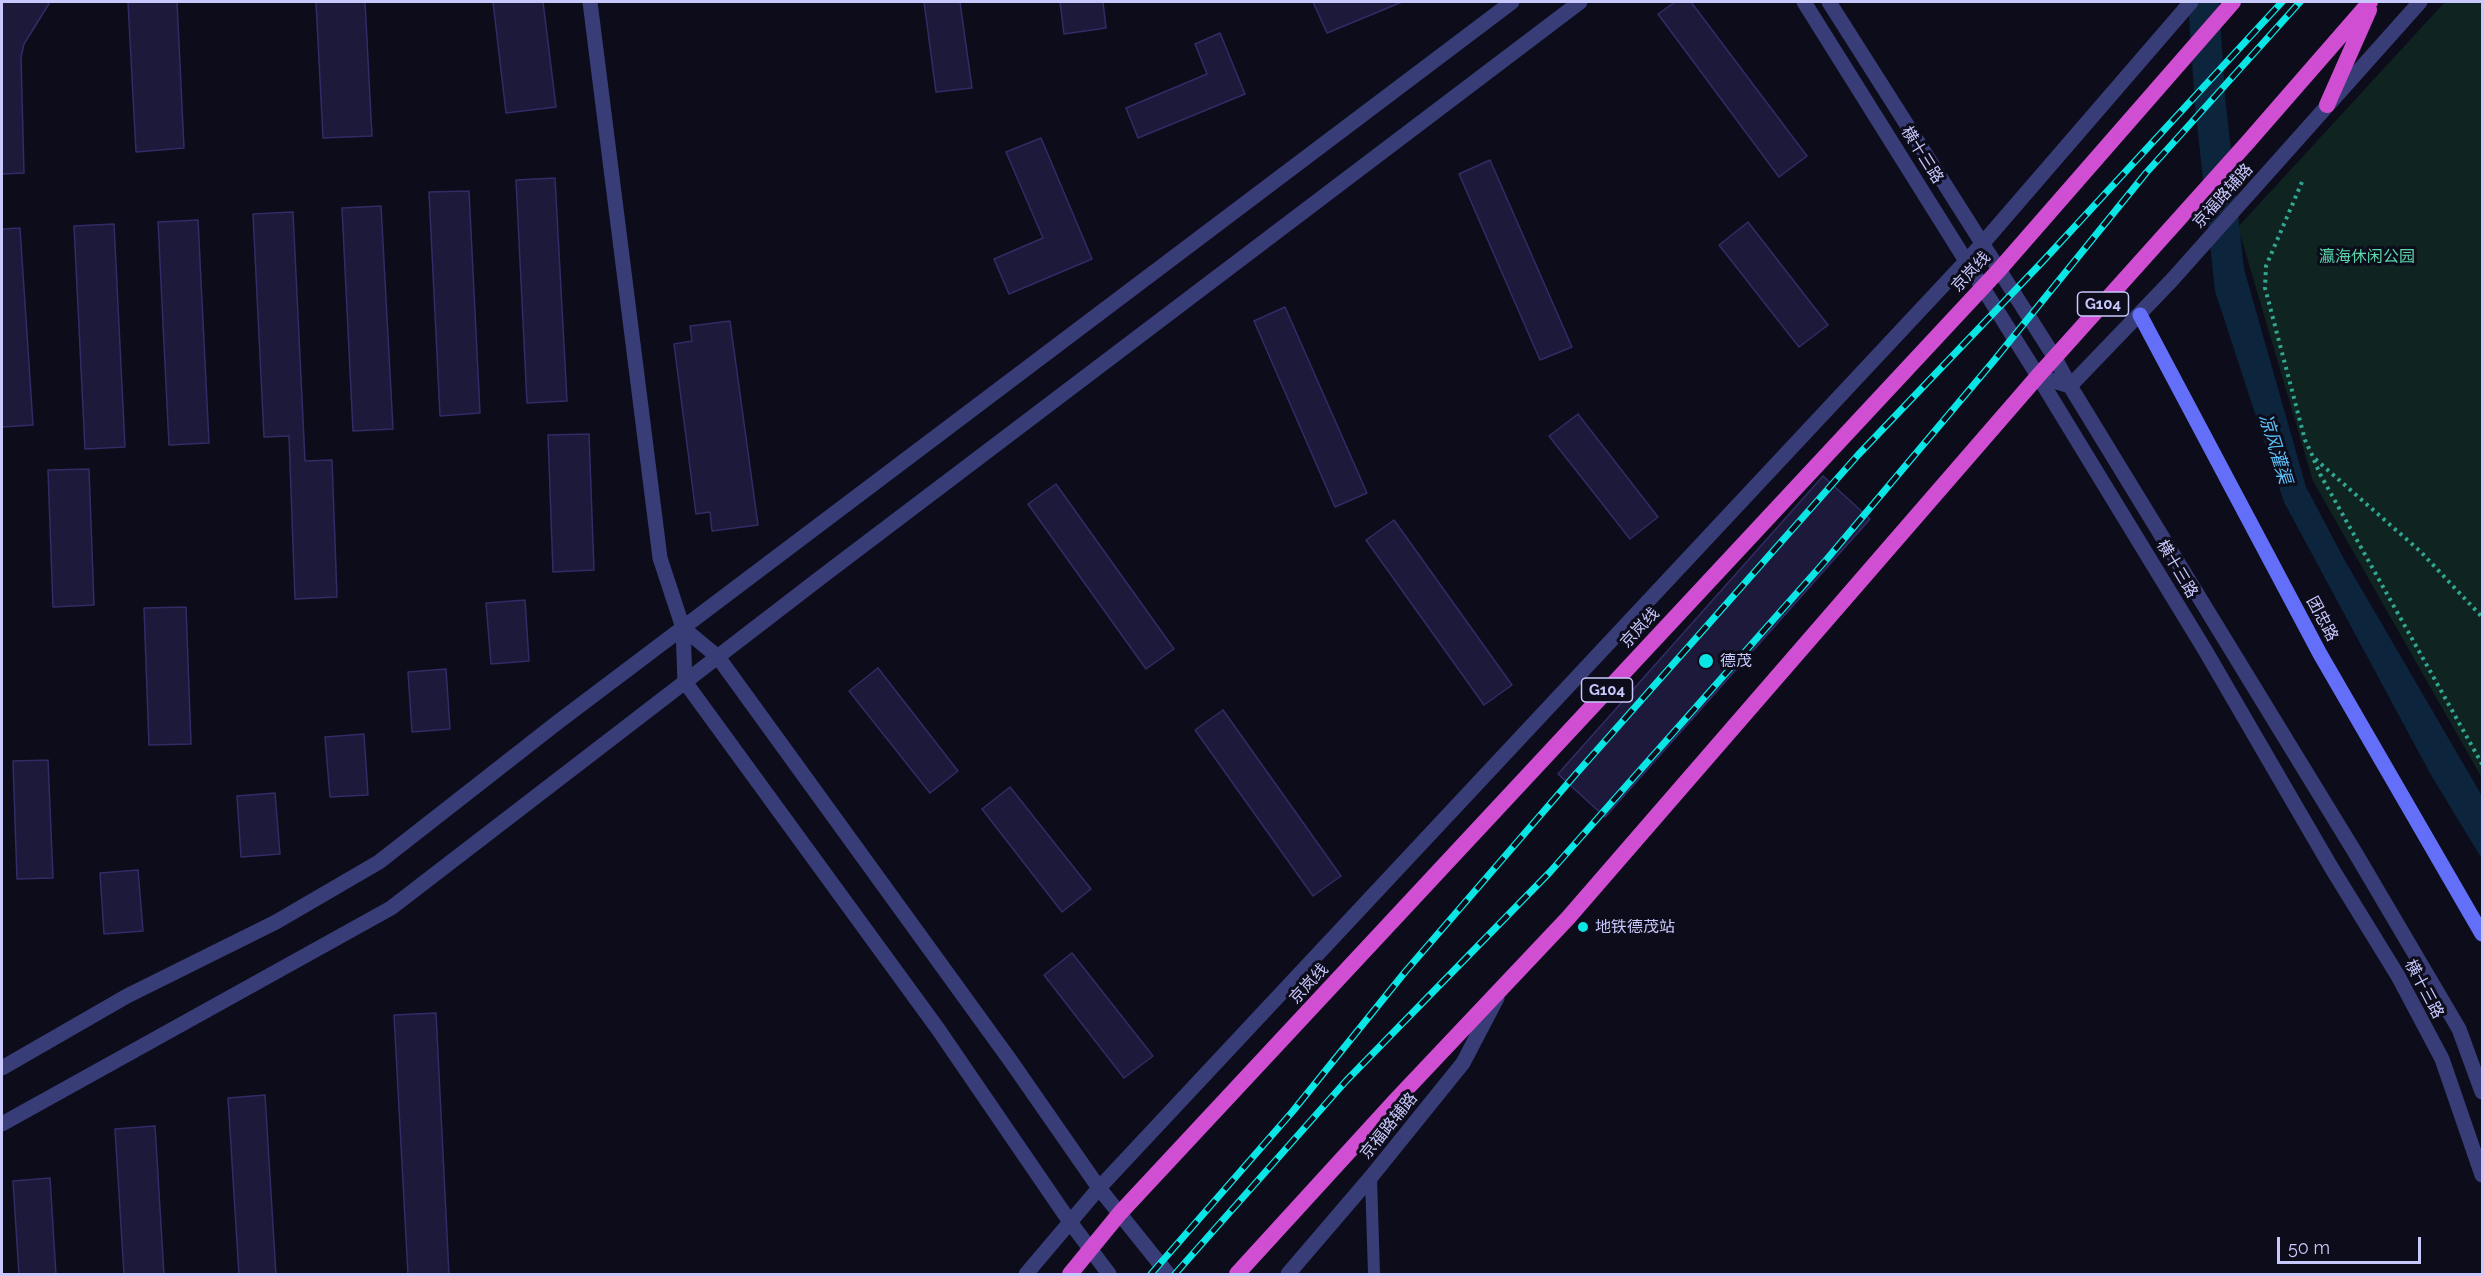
<!DOCTYPE html>
<meta charset="utf-8">
<style>
body{margin:0}
#map{position:relative;width:2484px;height:1276px;overflow:hidden;background:#0d0c1b;font-family:Raleway,sans-serif}
canvas{display:block}
.frame{position:absolute;inset:0;border:3px solid #c8c8fd;pointer-events:none}
.scale{position:absolute;left:2277px;top:1237px;width:144px;height:27px;box-sizing:border-box;border:3px solid #c8c8fd;border-top:0;padding-left:8px;font-size:18px;line-height:21px;white-space:nowrap;color:#c8c8fd;-webkit-text-stroke:4px #0d0c1b;paint-order:stroke}
</style>
<div id="map">
<canvas width="2484" height="1276"></canvas>
<div class="frame"></div>
<div class="scale">50 m</div>
</div>
<script>
const context = document.querySelector('canvas').getContext('2d');
context.lineJoin = 'round';
function fill(path, color) { context.fillStyle = color; context.fill(path, 'evenodd'); }
const shape = rows => new Path2D(rows.map(r => 'M' + r).join(''));
function stroke(path, color, width, dash) { context.strokeStyle = color; context.lineWidth = width; context.lineCap = dash ? 'butt' : 'round'; context.setLineDash(dash || []); context.stroke(path); }
function write(font, color, halo, rows, align = 'center') {
  context.font = font + ' Raleway,"Noto Sans SC",sans-serif'; context.lineWidth = 6; context.setLineDash([]); context.textBaseline = 'middle'; context.strokeStyle = halo; context.fillStyle = color; for (const [text, x, y, turn = 0] of rows) {
    context.save(); context.translate(x, y); context.rotate((+turn || 0) * Math.PI / 180); context.textAlign = isNaN(turn) ? turn : align; if (halo) context.strokeText(text, 0, 0); context.fillText(text, 0, 0); context.restore();
  }
}
fill(shape([
 [2445,2,2482,2,2482,778,2313,481,2238,227]
]), '#0f2421');
fill(shape([
 [2188,2,2219,2,2225,96,2244,269,2306,487,2344,559,2482,796,2482,859,2431,775,2284,502,2215,291,2195,105]
]), '#0d243d');
const building = shape([
 [2,2,50,2,24,44,21,57,24,173,2,174,2,2],
 [128,2,177,2,184,148,136,152,128,2],
 [316,2,365,2,372,136,323,138,316,2],
 [493,2,543,2,556,107,506,113,493,2],
 [924,2,960,2,972,88,936,92,924,2],
 [1060,2,1103,2,1106,28,1064,34,1060,2],
 [1313,2,1402,2,1327,33,1313,2],
 [1675,2,1691,2,1807,156,1779,177,1658,14,1675,2],
 [1220,33,1245,94,1138,138,1126,108,1207,74,1195,44,1220,33],
 [1041,138,1092,259,1009,294,994,259,1043,238,1006,152,1041,138],
 [1490,160,1572,347,1540,360,1459,174,1490,160],
 [555,178,567,401,527,403,516,180,555,178],
 [469,191,480,413,440,416,429,192,469,191],
 [381,206,393,429,353,431,342,208,381,206],
 [293,212,305,461,332,460,337,597,295,599,289,436,264,437,253,214,293,212],
 [198,220,209,443,169,445,158,222,198,220],
 [1748,222,1828,325,1799,347,1719,245,1748,222],
 [114,224,125,447,85,449,74,226,114,224],
 [20,228,33,425,2,427,2,229,20,228],
 [1285,307,1367,493,1335,507,1254,321,1285,307],
 [730,321,758,525,712,531,710,512,696,514,674,344,692,341,690,326,730,321],
 [1578,414,1658,517,1630,539,1549,436,1578,414],
 [589,434,594,570,553,572,548,435,589,434],
 [89,469,94,605,53,607,48,470,89,469],
 [1823,476,1870,519,1605,817,1558,774,1823,476],
 [1056,484,1174,649,1146,669,1028,504,1056,484],
 [1394,520,1512,685,1484,705,1366,540,1394,520],
 [525,600,529,661,491,664,486,603,525,600],
 [186,607,191,744,149,745,144,608,186,607],
 [878,668,958,771,930,793,849,691,878,668],
 [446,669,450,729,412,732,408,672,446,669],
 [1223,710,1341,876,1313,896,1195,730,1223,710],
 [364,734,368,795,330,797,325,737,364,734],
 [48,760,53,878,17,879,13,761,48,760],
 [1010,787,1091,889,1062,912,982,809,1010,787],
 [275,793,280,854,241,857,237,796,275,793],
 [138,870,143,931,104,934,100,873,138,870],
 [1072,953,1153,1056,1124,1078,1044,975,1072,953],
 [436,1013,449,1275,408,1275,394,1015,436,1013],
 [265,1095,276,1275,239,1275,228,1098,265,1095],
 [155,1126,164,1275,124,1275,115,1129,155,1126],
 [50,1178,56,1275,19,1275,13,1181,50,1178]
]);
fill(building, '#1c193b');
stroke(building, '#312c66', 1.5);
stroke(shape([
 [2302,182,2266,266,2265,288,2305,440,2313,457,2421,552,2482,617],
 [2314,460,2320,474,2482,764]
]), '#31a793', 4, [3, 4.5]);
stroke(shape([
 [1371,1177,1374,1274]
]), '#383d78', 12);
stroke(shape([
 [590,2,660,558,683,628,685,682,938,1029,1070,1222,1109,1274],
 [1804,2,2038,376,2205,650,2331,867,2398,976,2442,1059,2482,1175],
 [1829,2,2055,358,2070,386,2356,854,2459,1029,2482,1092],
 [2038,376,2070,386,2171,281,2420,2],
 [683,628,718,657,1010,1060,1099,1188,1168,1274],
 [2,1068,127,996,276,922,379,862,558,722,1512,2],
 [2,1124,391,908,824,575,1580,2],
 [1026,1274,1099,1188,1983,243,2191,2],
 [1288,1274,1371,1177,1463,1063,1497,998]
]), '#383d78', 15);
stroke(shape([
 [2140,315,2320,654,2482,934]
]), '#636ff8', 15);
stroke(shape([
 [2327,105,2369,10],
 [1070,1274,1120,1213,1999,270,2233,2],
 [1237,1274,1396,1100,1568,918,2038,376,2248,142,2370,2]
]), '#d04ed2', 16);
const rail = shape([
 [1151,1274,1293,1111,1405,972,1575,775,1858,455,2044,260,2282,2],
 [1175,1274,1346,1081,1550,872,1827,559,1992,363,2146,173,2300,2]
]);
stroke(rail, '#0ae6e5', 7);
stroke(rail, '#0d0c1b', 4.5, [14]);
for (const [x, y, r, color] of [
 [1706,661,8,"#0ae6e5"],
 [1583,927,6,"#0ae6e5"]
]) { const dot = new Path2D(); dot.arc(x, y, r, 0, 2 * Math.PI); context.fillStyle = color; context.fill(dot); stroke(dot, '#0d0c1b', 2); }
for (const [x, y, w] of [
 [2103,304,51],
 [1607,690,51]
]) { const box = new Path2D(); box.roundRect(x - w / 2, y - 12, w, 24, 4.5); context.fillStyle = '#0d0c1b'; context.fill(box); stroke(box, '#c8c8fd', 1.5); }
write('bold 15px', '#c8c8fd', null, [
 ["G104",2103,304],
 ["G104",1607,690]
]);
write('16px', '#c8c8fd', '#0d0c1b', [
 ["横十三路",1922,155,58],
 ["京福路辅路",2223,196,-48],
 ["京岚线",1971,272,-47],
 ["横十三路",2177,569,59],
 ["团忠路",2322,619,62],
 ["京岚线",1640,628,-47],
 ["京岚线",1309,984,-47],
 ["横十三路",2424,989,62],
 ["京福路辅路",1389,1126,-51]
]);
write('16px', '#59d8aa', '#0d0c1b', [
 ["瀛海休闲公园",2367,257]
]);
write('16px', '#c8c8fd', '#0d0c1b', [
 ["德茂",1720,661],
 ["地铁德茂站",1595,927]
], 'left');
write('italic 18px', '#5bc0f8', '#0d0c1b', [
 ["凉风灌渠",2275,449,73]
]);
</script>
